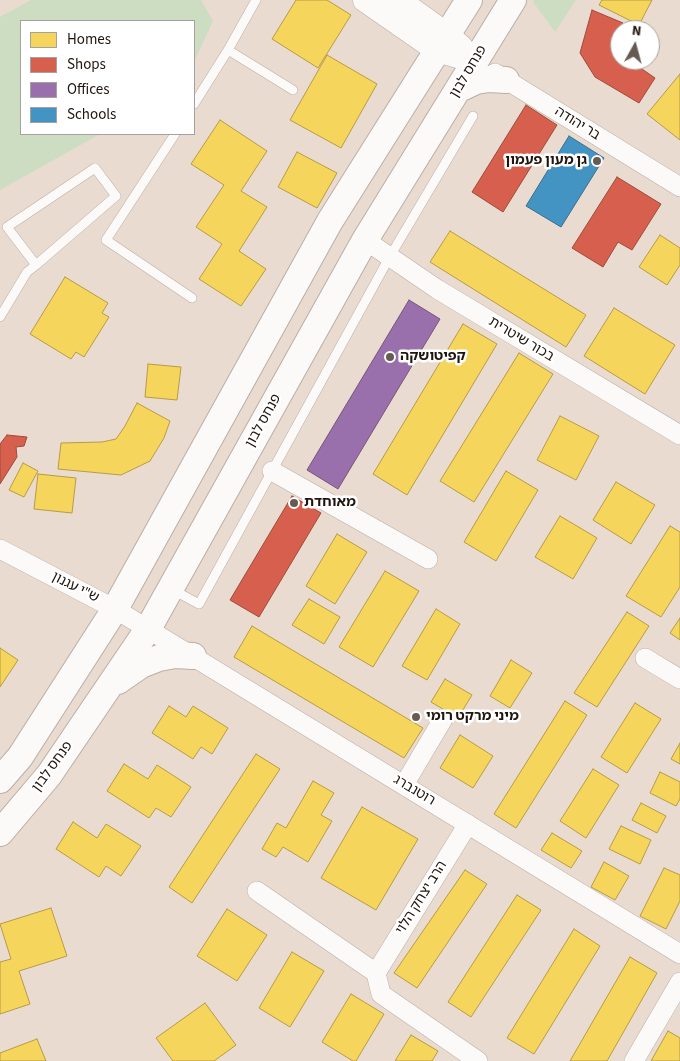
<!DOCTYPE html>
<meta charset="utf-8">
<style>
body{margin:0}
#map{position:relative;width:680px;height:1061px;overflow:hidden;background:#eadbd0;font-family:"Source Sans 3",sans-serif}
canvas{display:block}
.legend{position:absolute;left:20px;top:20px;width:175px;height:115px;box-sizing:border-box;background:#fff;border:1px solid #a5a19f;margin:0;padding:6px 9px;list-style:none;font-size:15px;color:#1f150e}
.legend li{display:flex;align-items:center;gap:10px;height:25px}
.legend b{width:25px;border:1px solid #a5a19f}
.north{position:absolute;left:610px;top:20px;width:50px;height:50px;box-sizing:border-box;background:#fff;border:1px solid #a5a19f;border-radius:50%;rotate:7deg;font-size:14px;font-weight:700;line-height:20px;text-align:center;color:#1f150e}
.north::after{content:'';display:block;margin:auto;width:18px;height:22px;background:#665a52;clip-path:polygon(50% 0,100% 100%,50% 72%,0 100%)}
</style>
<div id="map">
<canvas width="680" height="1061"></canvas>
<ul class="legend">
<li><b style="height:14px;background:#f6d55c"></b>Homes</li>
<li><b style="height:14px;background:#d6604d"></b>Shops</li>
<li><b style="height:14px;background:#9970ab"></b>Offices</li>
<li><b style="height:14px;background:#4393c3"></b>Schools</li>
</ul>
<div class="north">N</div>
</div>
<script>
const context = document.querySelector('canvas').getContext('2d');
context.lineJoin = 'round';
function fill(path, color) { context.fillStyle = color; context.fill(path, 'evenodd'); }
const shape = rows => new Path2D(rows.map(r => 'M' + r).join(''));
function stroke(path, color, width, dash) { context.strokeStyle = color; context.lineWidth = width; context.lineCap = dash ? 'butt' : 'round'; context.setLineDash(dash || []); context.stroke(path); }
function write(font, color, halo, rows, align = 'center') {
  context.font = font + ' "Source Sans 3","Noto Sans Hebrew",sans-serif'; context.lineWidth = 5; context.setLineDash([]); context.textBaseline = 'middle'; context.strokeStyle = halo; context.fillStyle = color; for (const [text, x, y, turn = 0] of rows) {
    context.save(); context.translate(x, y); context.rotate((+turn || 0) * Math.PI / 180); context.textAlign = isNaN(turn) ? turn : align; if (halo) context.strokeText(text, 0, 0); context.fillText(text, 0, 0); context.restore();
  }
}
fill(shape([
 [31,0,201,0,213,21,194,62,194,21,21,21,21,134,100,134,0,190,0,17],
 [534,0,576,0,555,32,533,2]
]), '#ccddc1');
const homes = shape([
 [296,0,327,0,351,15,318,68,272,39,296,0],
 [602,0,652,0,639,25,599,5,602,0],
 [327,55,377,84,341,148,290,120,327,55],
 [680,74,680,140,647,114,680,74],
 [220,120,267,151,241,191,267,207,239,251,266,269,241,306,199,279,222,244,196,227,224,185,191,164,220,120],
 [297,152,337,173,317,208,278,187,297,152],
 [450,231,586,315,566,347,430,262,450,231],
 [660,235,680,248,680,265,667,285,639,267,660,235],
 [65,277,108,303,102,313,109,317,84,357,76,352,71,359,30,334,65,277],
 [614,308,675,345,645,394,584,356,614,308],
 [463,324,497,344,407,495,373,474,463,324],
 [519,353,553,374,474,502,440,481,519,353],
 [148,364,181,367,177,400,145,397,148,364],
 [137,403,170,421,164,438,150,461,121,475,58,469,61,443,102,442,116,439,125,426,137,403],
 [560,416,599,436,576,480,537,460,560,416],
 [23,463,38,471,24,497,9,490,23,463],
 [506,471,538,490,496,561,464,542,506,471],
 [38,474,76,478,72,513,34,509,38,474],
 [616,482,655,505,631,544,593,520,616,482],
 [560,516,597,538,573,579,535,557,560,516],
 [670,526,680,532,680,587,661,617,626,596,670,526],
 [337,534,367,552,335,604,306,586,337,534],
 [385,571,419,591,373,667,339,647,385,571],
 [309,599,340,617,324,644,292,625,309,599],
 [436,609,460,624,427,680,402,666,436,609],
 [627,612,649,626,597,707,574,693,627,612],
 [680,618,680,640,670,633,680,618],
 [252,626,423,728,404,758,234,657,252,626],
 [0,648,18,660,0,687,0,648],
 [511,660,532,673,510,708,490,696,511,660],
 [445,679,472,695,458,718,431,702,445,679],
 [565,701,587,715,516,828,494,814,565,701],
 [635,703,661,719,627,773,601,757,635,703],
 [169,706,186,717,193,706,228,728,212,754,201,747,193,759,152,733,169,706],
 [460,735,493,756,473,788,440,768,460,735],
 [680,743,680,764,671,759,680,743],
 [256,754,280,769,192,903,169,887,256,754],
 [124,764,148,779,157,765,191,787,171,817,156,808,149,818,107,791,124,764],
 [593,769,619,785,586,838,560,821,593,769],
 [660,772,680,782,680,799,676,806,650,793,660,772],
 [313,781,334,793,321,815,332,821,308,862,283,847,276,857,262,849,277,823,286,828,313,781],
 [641,803,666,816,657,833,632,820,641,803],
 [362,807,418,839,376,910,321,878,362,807],
 [73,822,97,838,106,824,141,846,121,876,106,866,99,877,56,849,73,822],
 [621,826,651,840,640,864,609,849,621,826],
 [552,833,582,851,571,868,541,850,552,833],
 [604,862,629,876,615,900,591,887,604,862],
 [664,868,680,875,680,901,666,929,640,916,664,868],
 [465,870,487,884,417,988,394,973,465,870],
 [517,895,541,910,471,1017,448,1002,517,895],
 [51,908,67,956,19,971,30,1004,0,1014,0,962,11,959,0,924,51,908],
 [227,909,267,935,237,981,197,956,227,909],
 [574,929,600,946,534,1054,507,1038,574,929],
 [292,952,324,971,290,1027,259,1008,292,952],
 [630,957,657,973,607,1061,570,1061,630,957],
 [351,994,384,1014,356,1061,353,1061,322,1042,351,994],
 [205,1003,236,1045,214,1061,173,1061,156,1038,205,1003],
 [668,1031,680,1038,680,1061,651,1061,668,1031],
 [411,1035,438,1051,432,1061,395,1061,411,1035],
 [37,1039,46,1061,0,1061,0,1053,37,1039]
]);
fill(homes, '#f6d55c');
stroke(homes, '#b69b45', 1);
const shops = shape([
 [592,10,623,23,614,50,620,54,620,60,629,60,655,78,639,103,595,77,580,53,592,10],
 [526,105,557,125,503,212,472,192,526,105],
 [617,177,661,204,632,250,618,242,603,267,572,248,617,177],
 [7,435,27,437,24,446,16,447,17,457,0,484,0,444,7,435],
 [292,496,321,513,259,617,230,600,292,496]
]);
fill(shops, '#d6604d');
stroke(shops, '#9f4a3a', 1);
const offices = shape([
 [409,300,440,319,338,489,307,470,409,300]
]);
fill(offices, '#9970ab');
stroke(offices, '#74557c', 1);
const schools = shape([
 [569,136,604,158,561,227,526,206,569,136]
]);
fill(schools, '#4393c3');
stroke(schools, '#386d8d', 1);
const service = shape([
 [228,50,293,90],
 [194,104,228,50,256,0],
 [175,134,106,240,192,298],
 [0,317,27,272,36,265,116,196,95,168,7,227,36,265],
 [173,590,199,604,389,258,473,116]
]);
const minor = shape([
 [495,73,680,187],
 [365,240,437,289,680,435],
 [272,471,428,559],
 [0,549,115,609,680,954],
 [645,658,680,679],
 [404,785,443,719],
 [468,824,376,973,381,994,478,1061],
 [257,891,376,973],
 [634,1061,680,982]
]);
const tertiary = shape([
 [365,0,437,50,475,61],
 [398,0,447,35,461,47]
]);
const secondary = shape([
 [459,89,476,81,489,79,506,80],
 [118,681,141,665,159,658,175,655,193,656],
 [0,780,20,757,115,609,330,221,469,0],
 [0,833,49,775,148,629,365,240,513,0]
]);
stroke(service, '#baaea5', 10);
stroke(minor, '#baaea5', 20);
stroke(tertiary, '#baaea5', 25);
stroke(secondary, '#baaea5', 28);
stroke(service, '#fcfaf8', 9);
stroke(minor, '#fcfaf8', 19);
stroke(tertiary, '#fcfaf8', 24);
stroke(secondary, '#fcfaf8', 26);
for (const [x, y, r, color] of [
 [597,161,5,"#665a52"],
 [390,357,5,"#665a52"],
 [294,503,5,"#665a52"],
 [416,717,5,"#665a52"]
]) { const dot = new Path2D(); dot.arc(x, y, r, 0, 2 * Math.PI); context.fillStyle = color; context.fill(dot); stroke(dot, '#fff', 2); }
write('14px', '#1f150e', '#fff', [
 ["פנחס לבון",469,72,-59],
 ["בר יהודה",577,124,32],
 ["בכור שיטרית",521,340,31],
 ["פנחס לבון",264,421,-61],
 ["ש\"י עגנון",75,588,27],
 ["פנחס לבון",53,767,-54],
 ["רוטנברג",414,791,31],
 ["הרב יצחק הלוי",422,898,-58]
]);
write('bold 14px', '#1f150e', '#fff', [
 ["גן מעון פעמון",587,161,"right"],
 ["קפיטושקה",400,357],
 ["מאוחדת",304,503],
 ["מיני מרקט רומי",426,717]
], 'left');
</script>
